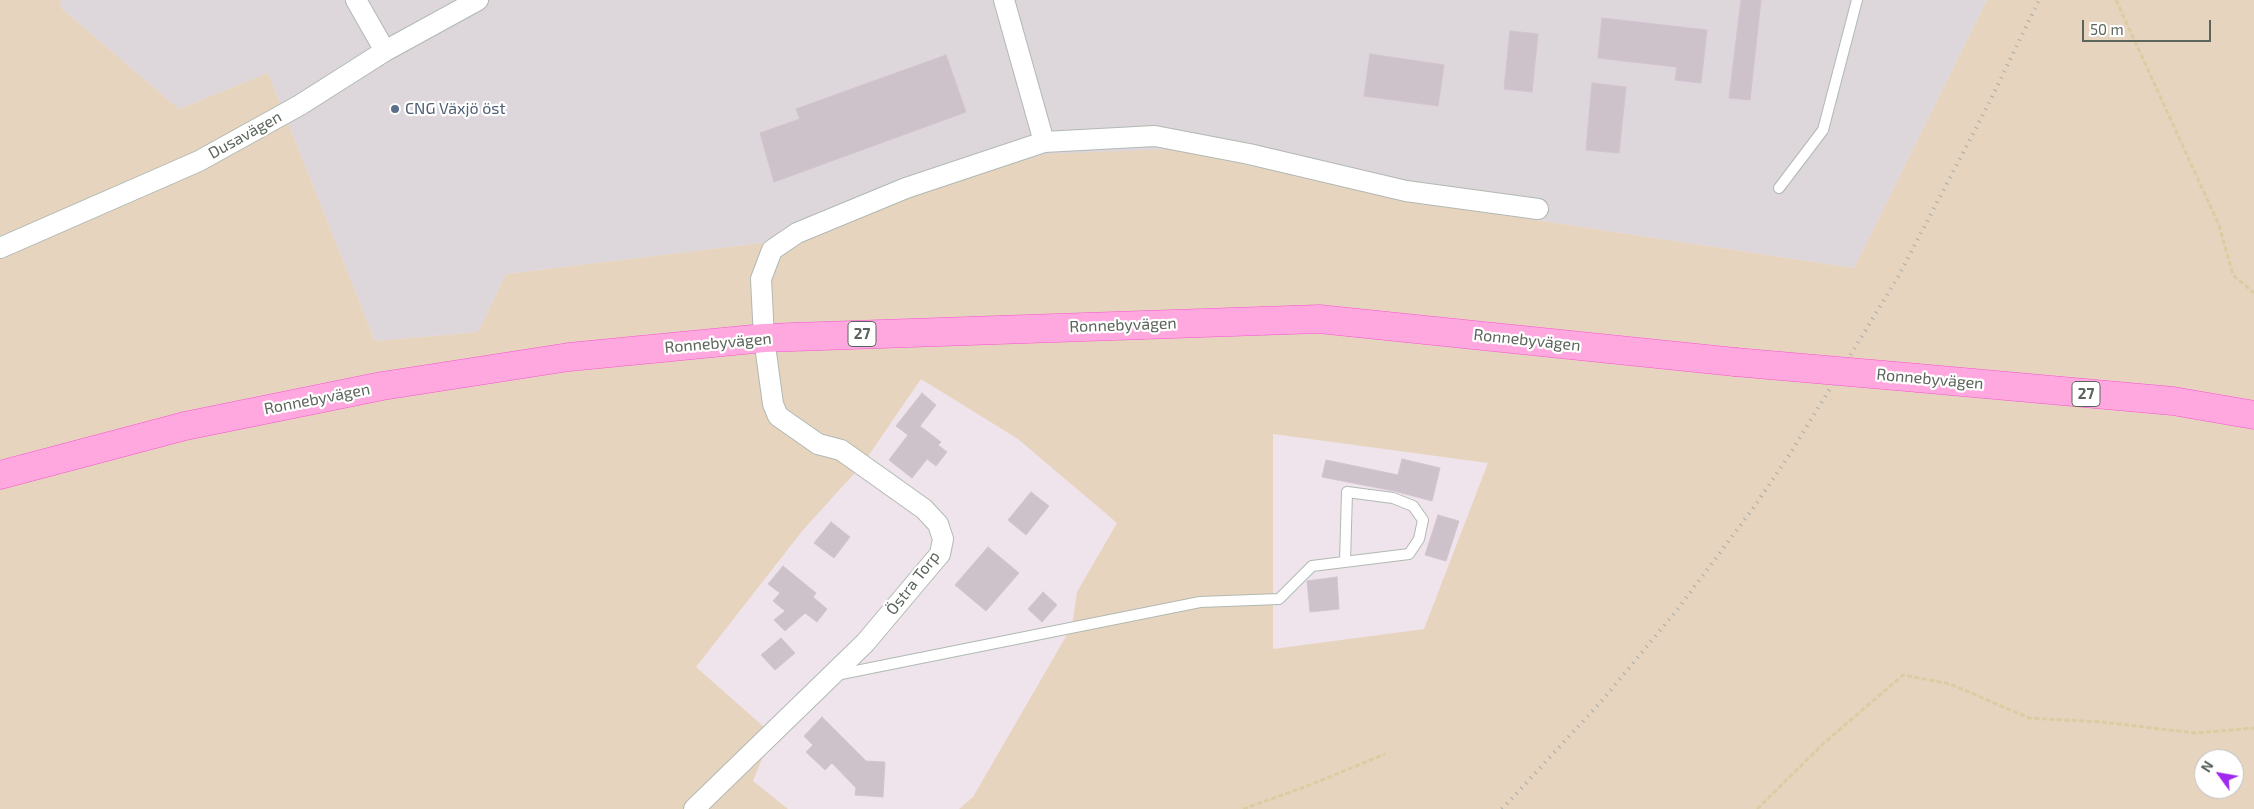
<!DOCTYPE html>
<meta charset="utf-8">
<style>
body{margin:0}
#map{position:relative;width:2254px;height:809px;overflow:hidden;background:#efe4eb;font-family:"Exo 2",sans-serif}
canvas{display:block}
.north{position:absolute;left:2194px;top:749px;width:50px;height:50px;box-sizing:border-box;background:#fff;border:1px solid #bec1be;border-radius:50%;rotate:302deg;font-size:14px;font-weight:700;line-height:20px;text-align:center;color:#5c655c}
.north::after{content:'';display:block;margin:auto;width:18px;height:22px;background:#9f29ef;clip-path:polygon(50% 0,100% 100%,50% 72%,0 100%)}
.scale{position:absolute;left:2082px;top:20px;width:129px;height:22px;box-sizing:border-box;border:2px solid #5c655c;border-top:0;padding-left:6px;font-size:15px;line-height:18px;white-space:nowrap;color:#5c655c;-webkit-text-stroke:4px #fff;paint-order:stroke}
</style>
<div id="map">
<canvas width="2254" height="809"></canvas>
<div class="north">N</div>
<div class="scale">50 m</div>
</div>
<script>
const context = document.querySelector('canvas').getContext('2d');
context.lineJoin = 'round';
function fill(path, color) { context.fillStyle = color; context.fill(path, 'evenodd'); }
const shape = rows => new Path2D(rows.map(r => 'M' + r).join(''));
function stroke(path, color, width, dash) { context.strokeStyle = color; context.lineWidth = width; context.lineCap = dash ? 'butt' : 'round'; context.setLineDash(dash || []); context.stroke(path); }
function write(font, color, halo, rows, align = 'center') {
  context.font = font + ' "Exo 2",sans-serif'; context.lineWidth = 4.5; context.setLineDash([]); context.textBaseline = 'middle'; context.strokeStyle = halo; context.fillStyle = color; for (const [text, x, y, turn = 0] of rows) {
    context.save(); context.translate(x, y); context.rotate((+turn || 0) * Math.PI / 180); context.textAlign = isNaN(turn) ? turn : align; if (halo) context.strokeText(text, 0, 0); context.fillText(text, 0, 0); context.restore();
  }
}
fill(shape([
 [60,0,1987,0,1854,268,1442,206,1172,149,769,242,506,274,478,332,375,341,268,73,179,109,61,8]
]), '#ddd6db');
fill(shape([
 [0,0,60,0,61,8,179,109,268,73,375,341,478,332,506,274,769,242,925,190,1045,154,1172,149,1442,206,1854,268,1987,0,2254,0,2254,809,959,809,973,797,1072,626,1077,592,1117,523,1018,439,921,379,862,465,803,530,696,667,772,734,753,781,788,809,0,809],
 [1273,434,1488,463,1424,629,1273,649],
 [2204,759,2234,759,2234,789,2204,789]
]), '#e7d4bf');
const building = shape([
 [1741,0,1761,0,1750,100,1729,98,1741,0],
 [1602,18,1707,30,1701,83,1675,80,1677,67,1598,58,1602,18],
 [1510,31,1538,34,1532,92,1504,89,1510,31],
 [1370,54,1444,65,1438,106,1364,96,1370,54],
 [946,55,966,112,774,182,760,133,800,119,796,109,946,55],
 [1592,83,1626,87,1619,153,1586,150,1592,83],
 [922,393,936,405,920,426,941,442,938,445,947,452,936,466,927,459,912,478,889,460,908,435,896,426,922,393],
 [1402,459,1440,468,1432,501,1394,491,1322,477,1326,460,1398,475,1402,459],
 [1031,492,1049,506,1026,535,1008,520,1031,492],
 [1438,515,1459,521,1446,561,1425,555,1438,515],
 [831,522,850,537,834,558,814,543,831,522],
 [988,547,1019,573,986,611,955,585,988,547],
 [783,566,816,593,813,597,827,609,817,622,805,613,785,631,774,620,785,611,773,601,780,593,768,584,783,566],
 [1337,577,1339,609,1310,612,1307,581,1337,577],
 [1043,592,1057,605,1042,622,1028,609,1043,592],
 [781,638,795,653,775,670,761,655,781,638],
 [822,717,866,761,885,762,883,797,855,795,856,788,832,763,825,770,806,752,813,745,804,736,822,717]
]);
fill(building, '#cdc2ca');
stroke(building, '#d4c2d0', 1);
const lane = shape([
 [1779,188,1823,130,1857,0],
 [836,675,1200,602,1279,599,1312,566,1409,554,1419,539,1423,520,1413,506,1393,498,1347,492,1345,562]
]);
const street = shape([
 [356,0,385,51],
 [1004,0,1044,142],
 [0,248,199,161,300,105,385,51,478,0],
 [694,809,865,643,940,554,943,539,938,524,924,509,841,450,818,444,778,416,773,404,764,338,761,279,772,250,797,233,906,188,1044,142,1155,136,1249,154,1406,191,1538,209]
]);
const primary = shape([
 [1918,378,2173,401,2254,415],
 [0,475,185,426,382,386,569,357,764,338,1319,319,1735,362]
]);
stroke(lane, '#b1b9b2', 12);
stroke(street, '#b1b9b2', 22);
stroke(primary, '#f655d0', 29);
stroke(shape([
 [2116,0,2219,225,2233,275,2254,293],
 [1243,809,1305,787,1385,754],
 [1757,809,1824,743,1903,675,1950,684,2029,718,2102,722,2195,733,2254,728]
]), '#dacda2', 3, [5, 2.5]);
stroke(lane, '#fff', 10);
stroke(street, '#fff', 20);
stroke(primary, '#ffa8e0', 28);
stroke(shape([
 [1502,809,1600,703,1677,610,1754,507,1790,454,1898,277,1987,107,2039,0]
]), '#a8aba8', 4, [1, 6]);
const primaryBridge = shape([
 [1735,362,1918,378]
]);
stroke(primaryBridge, '#f655d0', 29, []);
stroke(primaryBridge, '#ffa8e0', 28);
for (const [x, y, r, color] of [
 [395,109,5,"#5c6f8a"]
]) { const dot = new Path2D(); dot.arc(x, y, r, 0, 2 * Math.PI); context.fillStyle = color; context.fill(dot); stroke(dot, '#fff', 2); }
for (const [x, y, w] of [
 [862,334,28],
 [2086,394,28]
]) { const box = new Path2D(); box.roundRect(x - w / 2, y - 12.5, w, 25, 4); context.fillStyle = '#fff'; context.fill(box); stroke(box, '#5c655c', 1); }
write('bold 15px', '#5c655c', null, [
 ["27",862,334],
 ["27",2086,394]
]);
write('16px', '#4e5e75', '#fff', [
 ["CNG Växjö öst",405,109]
], 'left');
write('16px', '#5c655c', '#fff', [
 ["Dusavägen",245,135,-29],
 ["Ronnebyvägen",1123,325,-2],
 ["Ronnebyvägen",1527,340,6],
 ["Ronnebyvägen",718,343,-5],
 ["Ronnebyvägen",1930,379,5],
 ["Ronnebyvägen",317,399,-11],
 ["Östra Torp",913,583,-52]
]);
</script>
